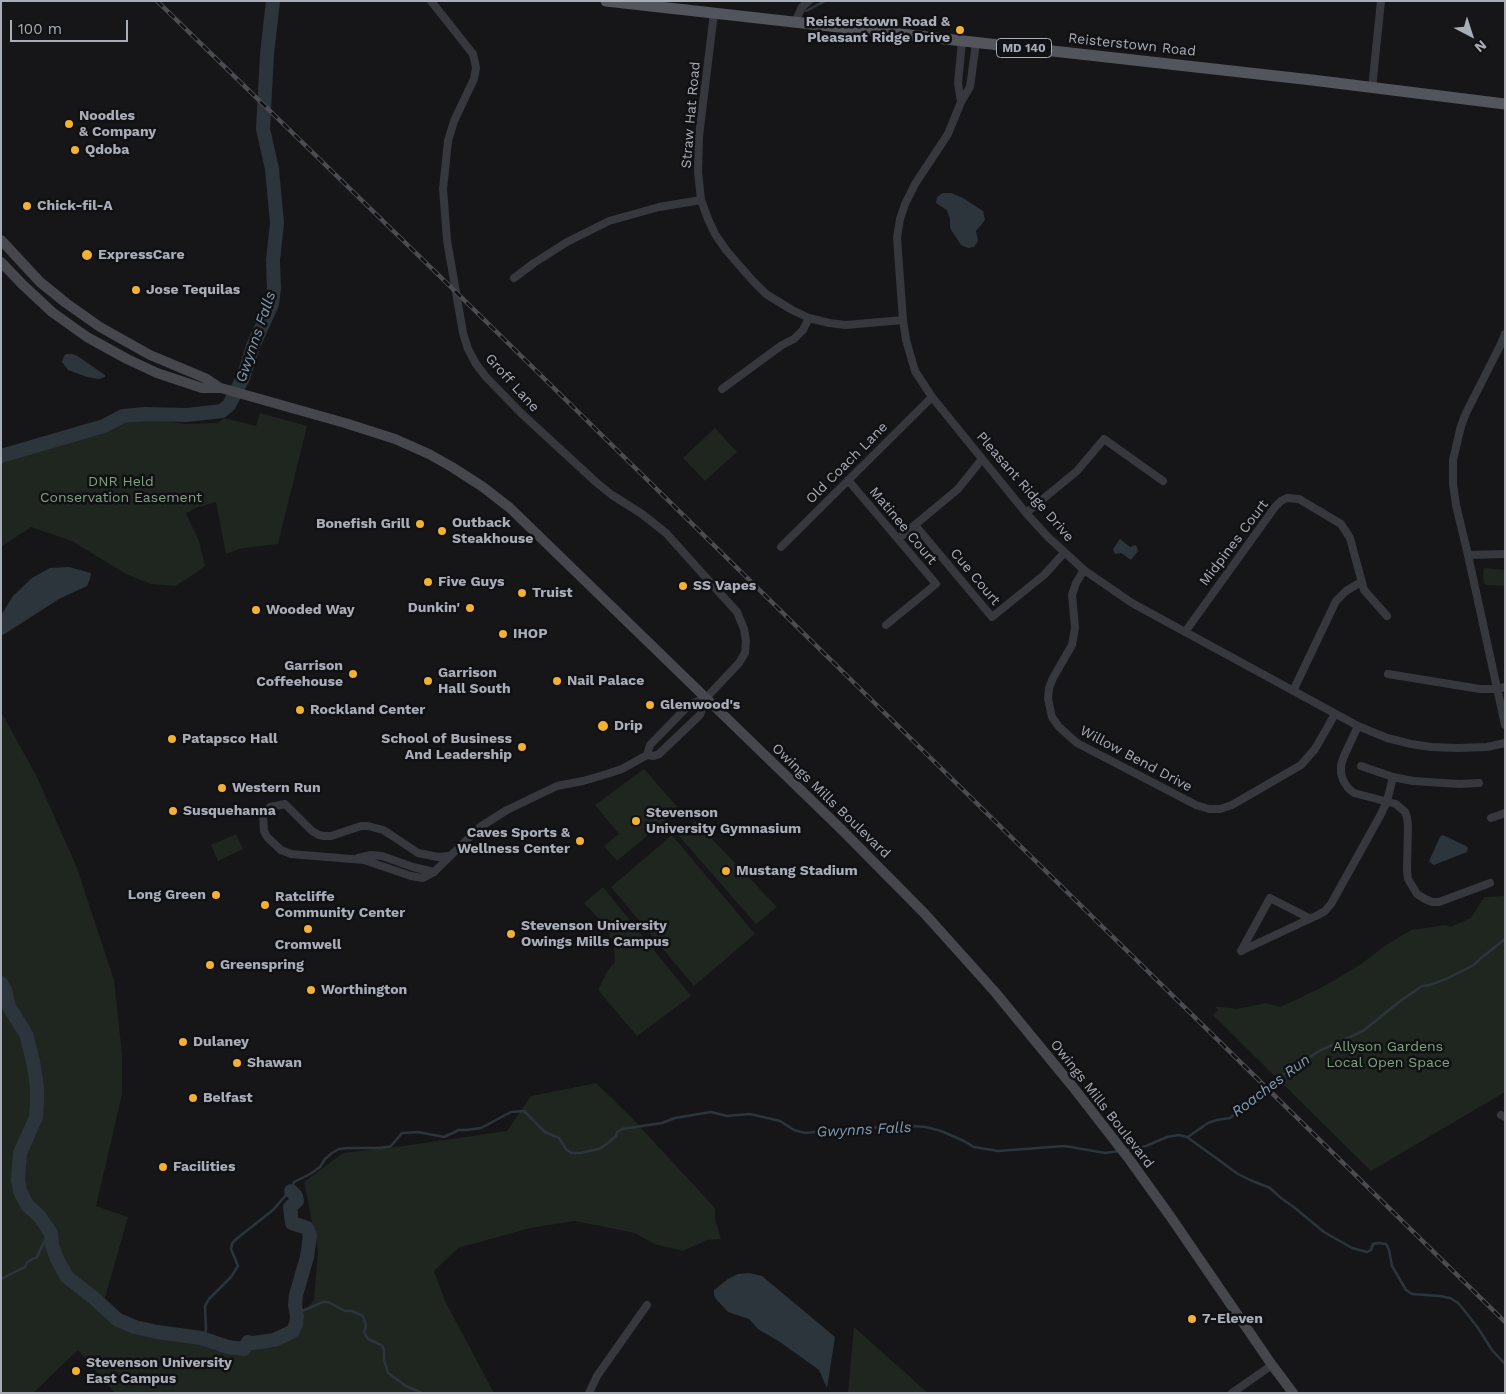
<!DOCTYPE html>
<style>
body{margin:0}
#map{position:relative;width:1506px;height:1394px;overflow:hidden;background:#161618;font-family:"Work Sans",sans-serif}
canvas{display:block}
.frame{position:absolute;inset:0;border:2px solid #a8adb8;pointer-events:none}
.north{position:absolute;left:1446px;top:10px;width:50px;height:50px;-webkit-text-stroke:4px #111113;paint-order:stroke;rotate:140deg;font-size:14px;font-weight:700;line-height:20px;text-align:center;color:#a8adb8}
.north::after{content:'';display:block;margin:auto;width:18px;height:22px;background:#a8adb8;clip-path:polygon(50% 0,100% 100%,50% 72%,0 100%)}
.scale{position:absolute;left:10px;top:20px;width:118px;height:22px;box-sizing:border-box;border:2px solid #a8adb8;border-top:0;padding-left:6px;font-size:15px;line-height:18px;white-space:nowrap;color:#a8adb8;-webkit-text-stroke:4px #111113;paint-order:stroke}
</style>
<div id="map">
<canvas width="1506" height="1394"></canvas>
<div class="frame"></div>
<div class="north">N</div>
<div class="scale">100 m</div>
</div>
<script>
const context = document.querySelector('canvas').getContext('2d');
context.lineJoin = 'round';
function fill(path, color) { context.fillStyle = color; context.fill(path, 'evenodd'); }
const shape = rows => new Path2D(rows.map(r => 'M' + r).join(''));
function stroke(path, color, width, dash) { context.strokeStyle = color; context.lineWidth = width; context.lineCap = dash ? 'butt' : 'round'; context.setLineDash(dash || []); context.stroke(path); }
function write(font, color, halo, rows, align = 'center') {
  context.font = font + ' "Work Sans",sans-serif'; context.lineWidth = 5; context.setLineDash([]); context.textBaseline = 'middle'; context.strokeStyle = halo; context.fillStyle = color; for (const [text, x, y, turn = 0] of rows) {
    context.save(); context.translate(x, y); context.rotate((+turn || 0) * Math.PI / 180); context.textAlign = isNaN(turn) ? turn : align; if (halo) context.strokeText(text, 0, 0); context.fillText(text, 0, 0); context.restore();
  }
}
fill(shape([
 [120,413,185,424,218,423,224,418,256,426,260,413,307,426,278,544,243,548,226,554,216,502,198,507,186,513,199,541,205,566,187,579,175,586,151,584,126,574,72,541,31,527,1,547,1,457,91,428],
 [715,428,737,452,705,481,683,458],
 [1484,568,1505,570,1505,586,1485,585,1483,577],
 [1,712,36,775,77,868,114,980,122,1054,122,1094,96,1206,128,1217,102,1308,169,1339,274,1348,314,1300,318,1251,304,1182,343,1153,403,1146,507,1131,531,1096,596,1083,631,1117,715,1208,715,1219,721,1239,707,1240,683,1251,654,1244,635,1233,575,1221,530,1228,458,1248,434,1271,445,1301,494,1393,115,1393,78,1350,33,1393,1,1393],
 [644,769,679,809,617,861,604,846,619,834,595,805],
 [695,821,777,907,756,924,678,835],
 [236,834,243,849,218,861,211,845],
 [672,835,755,934,694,986,611,887],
 [603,887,691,996,637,1036,598,990,608,970,615,962,614,946,606,927,584,903],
 [1505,896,1505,1092,1371,1171,1213,1015,1218,1010,1215,1006,1237,1009,1266,1003,1280,1007,1321,988,1360,965,1386,945,1411,930,1446,925,1450,927,1471,918,1484,897],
 [854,1327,928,1393,848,1393]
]), '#1e261f');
fill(shape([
 [943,193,951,193,963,198,983,211,985,220,976,231,978,241,974,247,968,248,961,245,950,228,950,219,947,210,936,203,937,197],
 [66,354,73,354,79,357,105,375,105,377,99,379,87,377,68,370,62,362,64,356],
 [1120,539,1130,547,1136,545,1138,551,1131,560,1121,553,1115,554,1113,549],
 [69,567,91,573,90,579,87,586,59,599,3,635,1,633,1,615,13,596,32,578,50,568],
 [1443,835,1466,846,1468,848,1467,852,1434,865,1432,864,1429,861,1430,859,1440,837],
 [749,1273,762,1276,835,1337,827,1388,819,1370,780,1342,758,1329,749,1319,728,1312,716,1299,714,1295,714,1290,728,1279,738,1274]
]), '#2c353c');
stroke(shape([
 [806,11,825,1],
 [1188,1137,1208,1123,1217,1120,1230,1118,1251,1102,1272,1082,1319,1051,1363,1031,1399,1002,1422,986,1430,985,1446,979,1474,965,1480,959,1505,939],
 [1127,1150,1146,1146,1167,1137,1179,1135,1187,1137,1238,1174,1250,1180,1270,1188,1281,1198,1295,1208,1324,1232,1352,1248,1367,1252,1371,1250,1373,1244,1379,1243,1386,1244,1389,1250,1392,1266,1406,1290,1412,1294,1440,1296,1450,1298,1458,1303,1464,1310,1478,1328,1492,1350,1505,1364],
 [1,1279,25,1267,27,1262,37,1257,44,1242,51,1233],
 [295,1305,302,1311,323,1302,328,1302,345,1311,352,1311,363,1316,366,1326,364,1332,368,1339,381,1345,384,1349,384,1360,388,1373,406,1386,422,1393],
 [201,1338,205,1335,206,1329,205,1306,209,1299,231,1277,238,1266,231,1249,232,1244,235,1240,273,1210,286,1195,291,1191,294,1182,310,1174,320,1167,325,1159,332,1153,339,1149,349,1148,379,1148,387,1147,391,1146,402,1133,418,1132,444,1137,459,1130,466,1130,481,1128,511,1112,524,1111,545,1132,559,1138,566,1149,571,1153,580,1153,599,1149,608,1143,616,1136,617,1132,622,1129,662,1123,675,1118,711,1112,727,1116,750,1114,780,1121,794,1130,805,1133,826,1131,861,1132,877,1127,903,1128,913,1126,926,1127,941,1131,964,1141,974,1147,998,1151,1065,1146,1105,1153,1119,1151]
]), '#2c353c', 2.5);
stroke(shape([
 [1,456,104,426,123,416,145,414,187,415,222,411,229,405,243,378,253,346,272,304,274,289,273,260,277,223,272,169,263,129,267,54,273,1],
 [1,983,5,990,9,1007,26,1034,33,1061,37,1087,37,1101,36,1117,20,1153,18,1180,20,1191,27,1205,39,1216,51,1233,52,1245,57,1259,67,1277,95,1299,118,1320,135,1327,157,1332,201,1338,228,1347,244,1349,248,1342,253,1343,274,1340,283,1336,293,1331,296,1324,297,1316,295,1305,296,1295,307,1257,310,1235,307,1228,292,1223,290,1207,297,1201,296,1196,291,1191]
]), '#2c353c', 14);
stroke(shape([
 [431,1,473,54,476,68,474,79,454,121,448,141,443,189,447,240,463,333,468,349,476,364,486,377,521,413,597,483,612,495,642,514,666,533,737,612,744,629,746,641,745,653,739,663,706,698,700,715,659,754,654,756,647,755,622,769,607,774,583,781,557,786,507,810,480,827,434,872,423,878,411,876,364,860,291,854,281,850,267,837,264,831,263,816,270,807,285,804,312,831,319,835,324,836,331,836,361,826,368,826,383,830,391,835,418,853,438,857,449,856],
 [714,13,699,136,698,172,701,200,708,219,715,234,726,250,752,280,766,294,792,310,809,318,829,323,846,325,903,320],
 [795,22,802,7,809,1],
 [976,43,970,87,961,102,948,134,915,184,905,204,900,219,897,238,903,320,906,340,915,371,932,397,1026,513,1048,537,1084,570,1132,603,1358,726,1387,738,1411,744,1431,747,1458,748,1487,747,1505,743],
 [1372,88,1381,1],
 [961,102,958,83,962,41],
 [514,278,534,263,567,242,609,221,659,207,701,200],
 [1505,334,1500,346,1466,413,1461,426,1453,460,1453,484,1456,505,1468,555,1505,725],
 [722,389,782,345,794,339,803,330,809,318],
 [848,480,936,584,886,625],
 [1026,513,1077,471,1104,439,1163,481],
 [915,525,992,617,1044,575,1064,553],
 [898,539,958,489,982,459],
 [781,547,932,397],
 [1468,555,1505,554],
 [1084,570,1076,583,1072,595,1075,628,1072,645,1053,678,1049,688,1048,699,1052,717,1059,727,1077,743,1196,805,1209,809,1220,809,1232,805,1301,765,1315,749,1335,714],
 [1185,632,1275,507,1281,501,1287,498,1299,499,1341,524,1350,538,1364,590,1387,616],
 [1388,674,1480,689,1497,689,1505,687],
 [1293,691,1336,601,1346,591,1361,582],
 [1358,726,1344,756,1341,765,1341,773,1343,780,1348,788,1354,793,1396,804,1405,812,1407,817,1408,826,1407,870,1408,879,1417,894,1425,899,1432,902,1439,902,1490,883],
 [647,755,650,745,689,705,706,698],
 [1361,766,1393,777,1413,781,1459,784,1479,783],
 [1491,818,1505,813],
 [358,858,371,855,382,856,413,867,434,872],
 [1241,951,1318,915,1325,911,1331,904,1380,816,1387,801,1393,777],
 [1241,951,1270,898,1309,918],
 [1501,1115,1505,1117],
 [589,1393,597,1376,647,1305],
 [1232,1393,1272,1365]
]), '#37383d', 8);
stroke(shape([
 [1,240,40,282,66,303,100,327,150,355,205,378,220,388],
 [1,262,22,284,52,312,87,337,127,359,157,373,202,388,221,388,345,423,395,439,429,454,452,467,483,487,510,508,842,830,925,914,995,992,1073,1087,1129,1159,1170,1216,1272,1365,1293,1393]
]), '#45474d', 10);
stroke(shape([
 [606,1,1312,80,1505,104]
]), '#53555c', 11);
const rail = shape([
 [157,1,457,293,1505,1322]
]);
stroke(rail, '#4a4c52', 4.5);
stroke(rail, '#111113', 2.5, [8]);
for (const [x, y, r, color] of [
 [960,30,5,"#f2b134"],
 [69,124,5,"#f2b134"],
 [75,150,5,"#f2b134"],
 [27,206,5,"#f2b134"],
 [87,255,6,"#f2b134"],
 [136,290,5,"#f2b134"],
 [420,524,5,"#f2b134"],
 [442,531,5,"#f2b134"],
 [428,582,5,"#f2b134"],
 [683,586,5,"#f2b134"],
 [522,593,5,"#f2b134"],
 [470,608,5,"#f2b134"],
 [256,610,5,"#f2b134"],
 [503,634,5,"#f2b134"],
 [353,674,5,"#f2b134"],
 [428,681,5,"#f2b134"],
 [557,681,5,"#f2b134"],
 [650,705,5,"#f2b134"],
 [300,710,5,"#f2b134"],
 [603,726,6,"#f2b134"],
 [172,739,5,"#f2b134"],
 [522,747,5,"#f2b134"],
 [222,788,5,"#f2b134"],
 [173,811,5,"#f2b134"],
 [636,821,5,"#f2b134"],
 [580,841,5,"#f2b134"],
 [726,871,5,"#f2b134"],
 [216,895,5,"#f2b134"],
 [265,905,5,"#f2b134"],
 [308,929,5,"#f2b134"],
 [511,934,5,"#f2b134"],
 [210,965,5,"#f2b134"],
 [311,990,5,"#f2b134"],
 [183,1042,5,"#f2b134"],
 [237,1063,5,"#f2b134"],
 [193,1098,5,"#f2b134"],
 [163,1167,5,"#f2b134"],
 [1192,1319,5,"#f2b134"],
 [76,1371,5,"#f2b134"]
]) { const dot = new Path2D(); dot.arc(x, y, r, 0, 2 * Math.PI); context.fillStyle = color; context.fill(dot); stroke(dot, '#111113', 2); }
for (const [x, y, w] of [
 [1024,48,55]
]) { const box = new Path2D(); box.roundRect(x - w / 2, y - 9.5, w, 19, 4); context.fillStyle = '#111113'; context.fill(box); stroke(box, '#a8adb8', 1); }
write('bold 12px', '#a8adb8', null, [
 ["MD 140",1024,48]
]);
write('bold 14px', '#a8adb8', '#111113', [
 ["Reisterstown Road &",950,22,"right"],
 ["Pleasant Ridge Drive",950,38,"right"],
 ["Noodles",79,116],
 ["& Company",79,132],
 ["Qdoba",85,150],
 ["Chick-fil-A",37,206],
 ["ExpressCare",98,255],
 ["Jose Tequilas",146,290],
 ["Outback",452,523],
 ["Steakhouse",452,539],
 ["Bonefish Grill",410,524,"right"],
 ["Five Guys",438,582],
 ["SS Vapes",693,586],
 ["Truist",532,593],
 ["Dunkin'",460,608,"right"],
 ["Wooded Way",266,610],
 ["IHOP",513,634],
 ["Garrison",343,666,"right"],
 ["Coffeehouse",343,682,"right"],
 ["Garrison",438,673],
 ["Hall South",438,689],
 ["Nail Palace",567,681],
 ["Glenwood's",660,705],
 ["Rockland Center",310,710],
 ["Drip",614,726],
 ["Patapsco Hall",182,739],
 ["School of Business",512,739,"right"],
 ["And Leadership",512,755,"right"],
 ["Western Run",232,788],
 ["Susquehanna",183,811],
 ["Stevenson",646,813],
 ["University Gymnasium",646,829],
 ["Caves Sports &",570,833,"right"],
 ["Wellness Center",570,849,"right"],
 ["Mustang Stadium",736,871],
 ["Long Green",206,895,"right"],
 ["Ratcliffe",275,897],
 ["Community Center",275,913],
 ["Stevenson University",521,926],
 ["Owings Mills Campus",521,942],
 ["Cromwell",308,945,"center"],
 ["Greenspring",220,965],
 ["Worthington",321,990],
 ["Dulaney",193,1042],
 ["Shawan",247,1063],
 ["Belfast",203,1098],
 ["Facilities",173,1167],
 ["7-Eleven",1202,1319],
 ["Stevenson University",86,1363],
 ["East Campus",86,1379]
], 'left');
write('14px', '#a8adb8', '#111113', [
 ["Reisterstown Road",1132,45,6],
 ["Straw Hat Road",691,115,-85],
 ["Groff Lane",512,383,48],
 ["Old Coach Lane",847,463,-45],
 ["Pleasant Ridge Drive",1025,487,49],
 ["Matinee Court",903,526,50],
 ["Midpines Court",1234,543,-53],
 ["Cue Court",975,577,50],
 ["Willow Bend Drive",1136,759,28],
 ["Owings Mills Boulevard",831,801,44],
 ["Owings Mills Boulevard",1102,1104,52]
]);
write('14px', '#7fa381', '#111113', [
 ["DNR Held",121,482],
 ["Conservation Easement",121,498],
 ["Allyson Gardens",1388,1047],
 ["Local Open Space",1388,1063]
]);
write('italic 15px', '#7f9bb3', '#111113', [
 ["Gwynns Falls",256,337,-71],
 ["Roaches Run",1271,1086,-37],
 ["Gwynns Falls",864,1130,-3]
]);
</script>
